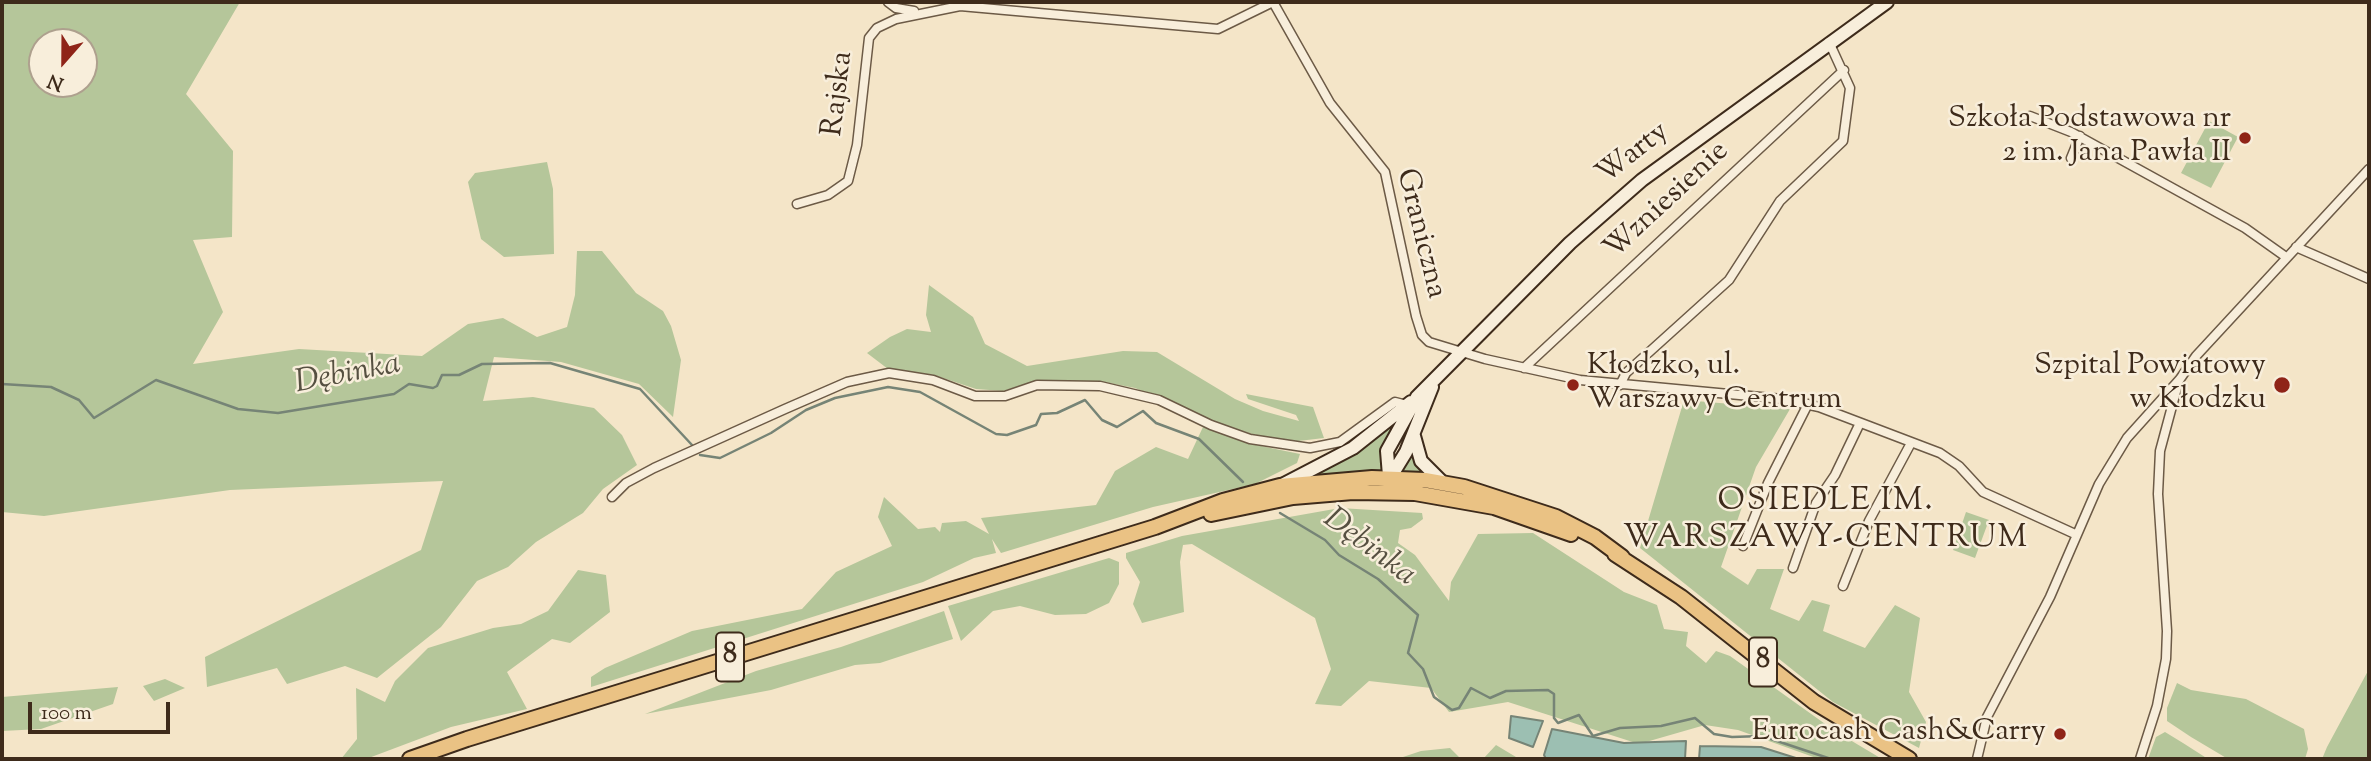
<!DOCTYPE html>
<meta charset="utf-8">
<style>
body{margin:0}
#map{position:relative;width:2371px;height:761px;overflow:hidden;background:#f4e5c8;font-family:"Sorts Mill Goudy",serif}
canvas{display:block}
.frame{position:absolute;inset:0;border:4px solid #3e2b1b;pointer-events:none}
.north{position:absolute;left:28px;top:28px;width:70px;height:70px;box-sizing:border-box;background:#f8eedb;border:2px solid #aea08e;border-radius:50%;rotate:201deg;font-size:19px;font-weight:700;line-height:28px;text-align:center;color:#3e2b1b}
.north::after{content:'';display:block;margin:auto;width:24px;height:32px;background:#8f2418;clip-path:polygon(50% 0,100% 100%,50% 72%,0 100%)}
.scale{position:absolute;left:28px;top:702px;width:142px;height:32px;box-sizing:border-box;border:4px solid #3e2b1b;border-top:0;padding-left:9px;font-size:21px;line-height:24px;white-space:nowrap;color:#3e2b1b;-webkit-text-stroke:5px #f8eedb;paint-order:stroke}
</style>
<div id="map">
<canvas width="2371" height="761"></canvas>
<div class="frame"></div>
<div class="north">N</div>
<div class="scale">100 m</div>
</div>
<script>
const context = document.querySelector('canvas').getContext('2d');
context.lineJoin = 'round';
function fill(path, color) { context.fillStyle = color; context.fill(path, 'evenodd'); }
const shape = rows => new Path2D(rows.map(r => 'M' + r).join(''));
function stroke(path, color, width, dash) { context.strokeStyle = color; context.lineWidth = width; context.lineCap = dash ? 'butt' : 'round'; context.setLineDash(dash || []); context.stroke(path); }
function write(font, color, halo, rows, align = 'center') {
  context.font = font + ' "Sorts Mill Goudy",serif'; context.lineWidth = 5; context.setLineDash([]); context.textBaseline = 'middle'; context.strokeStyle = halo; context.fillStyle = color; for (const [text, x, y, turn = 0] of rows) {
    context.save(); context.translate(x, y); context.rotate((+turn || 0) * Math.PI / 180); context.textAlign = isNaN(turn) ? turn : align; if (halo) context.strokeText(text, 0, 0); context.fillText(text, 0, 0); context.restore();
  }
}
fill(shape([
 [2,2,240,2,186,94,233,151,232,237,193,240,223,312,193,364,299,349,422,356,468,324,503,318,537,337,567,327,575,295,577,251,602,251,636,293,663,311,671,326,681,360,673,417,639,384,561,362,494,357,483,401,533,397,594,408,622,435,637,465,603,489,583,513,536,542,508,567,477,581,441,627,377,678,345,666,287,684,277,668,207,687,205,657,421,550,443,481,230,490,44,516,2,512],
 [42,42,84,42,84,84,42,84],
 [2209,121,2238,137,2211,188,2181,173],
 [547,162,553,189,554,254,504,257,481,239,468,182,475,173],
 [929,285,973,317,985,344,1027,366,1123,351,1157,352,1235,399,1263,411,1299,421,1296,415,1248,399,1246,394,1313,407,1324,438,1290,442,1252,434,1212,421,1135,388,1099,381,1036,381,1003,391,976,389,934,375,888,369,867,353,890,337,907,329,931,332,926,315],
 [1684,400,1790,409,1756,467,1721,567,1748,585,1757,569,1784,569,1770,609,1799,621,1812,600,1830,605,1823,631,1865,648,1895,605,1920,618,1909,692,1926,722,1919,748,1833,702,1640,548],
 [1406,408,1383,472,1299,478],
 [1203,427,1251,444,1300,454,1297,463,1255,484,1153,507,1001,553,992,539,996,553,974,558,923,582,591,687,591,677,605,668,692,631,802,609,836,572,892,546,878,517,884,497,918,529,935,527,940,532,942,523,966,521,989,534,981,518,1096,505,1115,471,1156,447,1188,459],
 [1411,452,1414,454,1427,474,1399,473],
 [1340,508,1422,513,1423,519,1411,528,1400,530,1398,543,1415,555,1449,601,1451,582,1478,534,1533,533,1624,592,1657,605,1664,629,1688,632,1686,646,1706,663,1716,651,1730,656,1835,731,1882,759,1819,759,1738,730,1705,725,1639,744,1508,702,1449,712,1431,688,1369,681,1341,706,1315,704,1331,669,1315,618,1192,544,1183,545,1180,562,1184,612,1142,623,1133,604,1140,582,1126,558,1126,553,1182,536],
 [1966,512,1989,520,1975,558,1953,550],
 [1109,558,1119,562,1119,584,1109,603,1086,614,1055,615,1020,606,993,611,961,641,948,606],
 [578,570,606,575,610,612,570,643,552,639,507,672,527,709,451,727,366,759,341,759,357,739,356,688,385,702,395,681,428,648,493,628,521,624,548,611],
 [944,611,953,639,880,663,855,665,771,690,645,714,756,671,841,647],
 [2369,669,2369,759,2322,759,2327,747],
 [165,679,185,688,154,701,143,686],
 [2177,683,2191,690,2246,699,2304,729,2308,749,2305,759,2228,759,2191,737,2167,721,2167,708],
 [118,687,113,704,41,729,2,731,2,697],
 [2165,732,2183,743,2208,759,2148,759,2156,737],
 [1496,745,1516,757,1524,759,1483,759],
 [1450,748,1461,759,1397,759,1421,751]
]), '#b5c69a');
const water = shape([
 [1511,716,1543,721,1533,747,1509,738,1511,716],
 [1552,729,1624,743,1686,741,1685,759,1546,759,1544,755,1552,729],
 [1700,746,1761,747,1799,759,1699,759,1700,746]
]);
fill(water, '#9cbfb2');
stroke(water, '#768476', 2);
stroke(shape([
 [2,384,51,387,79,400,94,418,156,380,238,409,278,413,394,394,409,384,433,388,437,386,442,375,459,375,482,364,550,363,640,389,692,445],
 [700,455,720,458,771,433,806,410,835,398,888,387,920,392,996,434,1007,435,1036,425,1041,414,1057,413,1085,400,1102,420,1117,427,1143,411,1156,423,1199,439,1243,482],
 [1280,513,1325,540,1339,555,1378,579,1418,615,1408,653,1423,669,1434,697,1452,710,1459,708,1471,688,1490,698,1506,691,1548,690,1554,694,1554,718,1558,723,1579,715,1593,736,1620,728,1661,726,1695,718,1714,734,1732,737,1762,736,1831,759]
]), '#768476', 2.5);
const street = shape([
 [888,2,896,8,914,11],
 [1273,2,1330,103,1385,172,1416,316,1422,335,1429,342,1485,359,1580,380,1782,399,1819,407,1940,453,1959,466,1983,492,2075,534],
 [2030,116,2071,132,2245,228,2286,257],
 [2071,158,2080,136],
 [797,204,828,195,848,181,857,145,869,38,877,28,896,19,960,6,1218,29,1273,2],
 [2296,247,2369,279],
 [1524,368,1844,70],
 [1620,385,1626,373,1729,280,1780,201,1843,141,1850,88,1829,42],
 [612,497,626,483,654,468,785,409,847,382,889,373,933,380,975,396,1005,396,1037,385,1100,386,1159,400,1211,425,1250,439,1310,448,1340,442,1395,402,1407,405],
 [1743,546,1768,483,1808,404],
 [1793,568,1816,503,1835,475,1860,423],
 [1843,586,1869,521,1911,443],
 [1977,759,1987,717,2050,597,2099,484,2127,438,2180,379,2196,356,2369,169],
 [2140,759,2157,706,2166,659,2167,631,2158,494,2160,451,2178,384]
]);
const secondary = shape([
 [1414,436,1421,461,1442,482],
 [1390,478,1406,452,1432,387],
 [1280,486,1353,448,1411,402],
 [1390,488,1387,451,1417,397,1570,243,1642,180,1887,2]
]);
const highway = shape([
 [1211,514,1293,497,1353,492,1415,493,1494,507,1571,534],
 [1615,554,1681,597,1814,702,1909,759],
 [410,759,467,739,1155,527,1223,501,1280,486,1372,478,1425,480,1464,487,1556,517,1595,537,1622,557]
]);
stroke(street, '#6c5a46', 11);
stroke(secondary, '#3e2b1b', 16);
stroke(highway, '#3e2b1b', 18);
stroke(street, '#f8eedb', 8);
stroke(secondary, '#f8eedb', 12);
stroke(highway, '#eac284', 14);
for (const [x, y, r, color] of [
 [2245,138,7,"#8f2418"],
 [1573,385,7,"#8f2418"],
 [2282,385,9,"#8f2418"],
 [2060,734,7,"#8f2418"]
]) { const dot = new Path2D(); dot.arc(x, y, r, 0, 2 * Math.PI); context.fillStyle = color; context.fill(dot); stroke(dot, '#f8eedb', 2.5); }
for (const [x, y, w] of [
 [730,657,28],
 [1763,662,28]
]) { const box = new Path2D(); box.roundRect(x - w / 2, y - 24.5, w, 49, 5); context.fillStyle = '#f8eedb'; context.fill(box); stroke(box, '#3e2b1b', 2); }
write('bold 28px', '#3e2b1b', null, [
 ["8",730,657],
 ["8",1763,662]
]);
write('30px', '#3e2b1b', '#f8eedb', [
 ["Rajska",840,94,-83],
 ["Warty",1634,155,-38],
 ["Wzniesienie",1668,202,-43],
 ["Graniczna",1419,234,76]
]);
write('30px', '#3e2b1b', '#f8eedb', [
 ["Szkoła Podstawowa nr",2231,121],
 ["2 im. Jana Pawła II",2231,155],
 ["Kłodzko, ul.",1587,368,"left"],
 ["Warszawy Centrum",1587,402,"left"],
 ["Szpital Powiatowy",2266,368],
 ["w Kłodzku",2266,402],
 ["Eurocash Cash&Carry",2046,734]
], 'right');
write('italic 32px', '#565041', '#f8eedb', [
 ["Dębinka",348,376,-11],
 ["Dębinka",1368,549,37]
]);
context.letterSpacing = '2px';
write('32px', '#3e2b1b', '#f8eedb', [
 ["OSIEDLE IM.",1826,504],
 ["WARSZAWY-CENTRUM",1826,541]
]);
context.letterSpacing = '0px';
</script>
